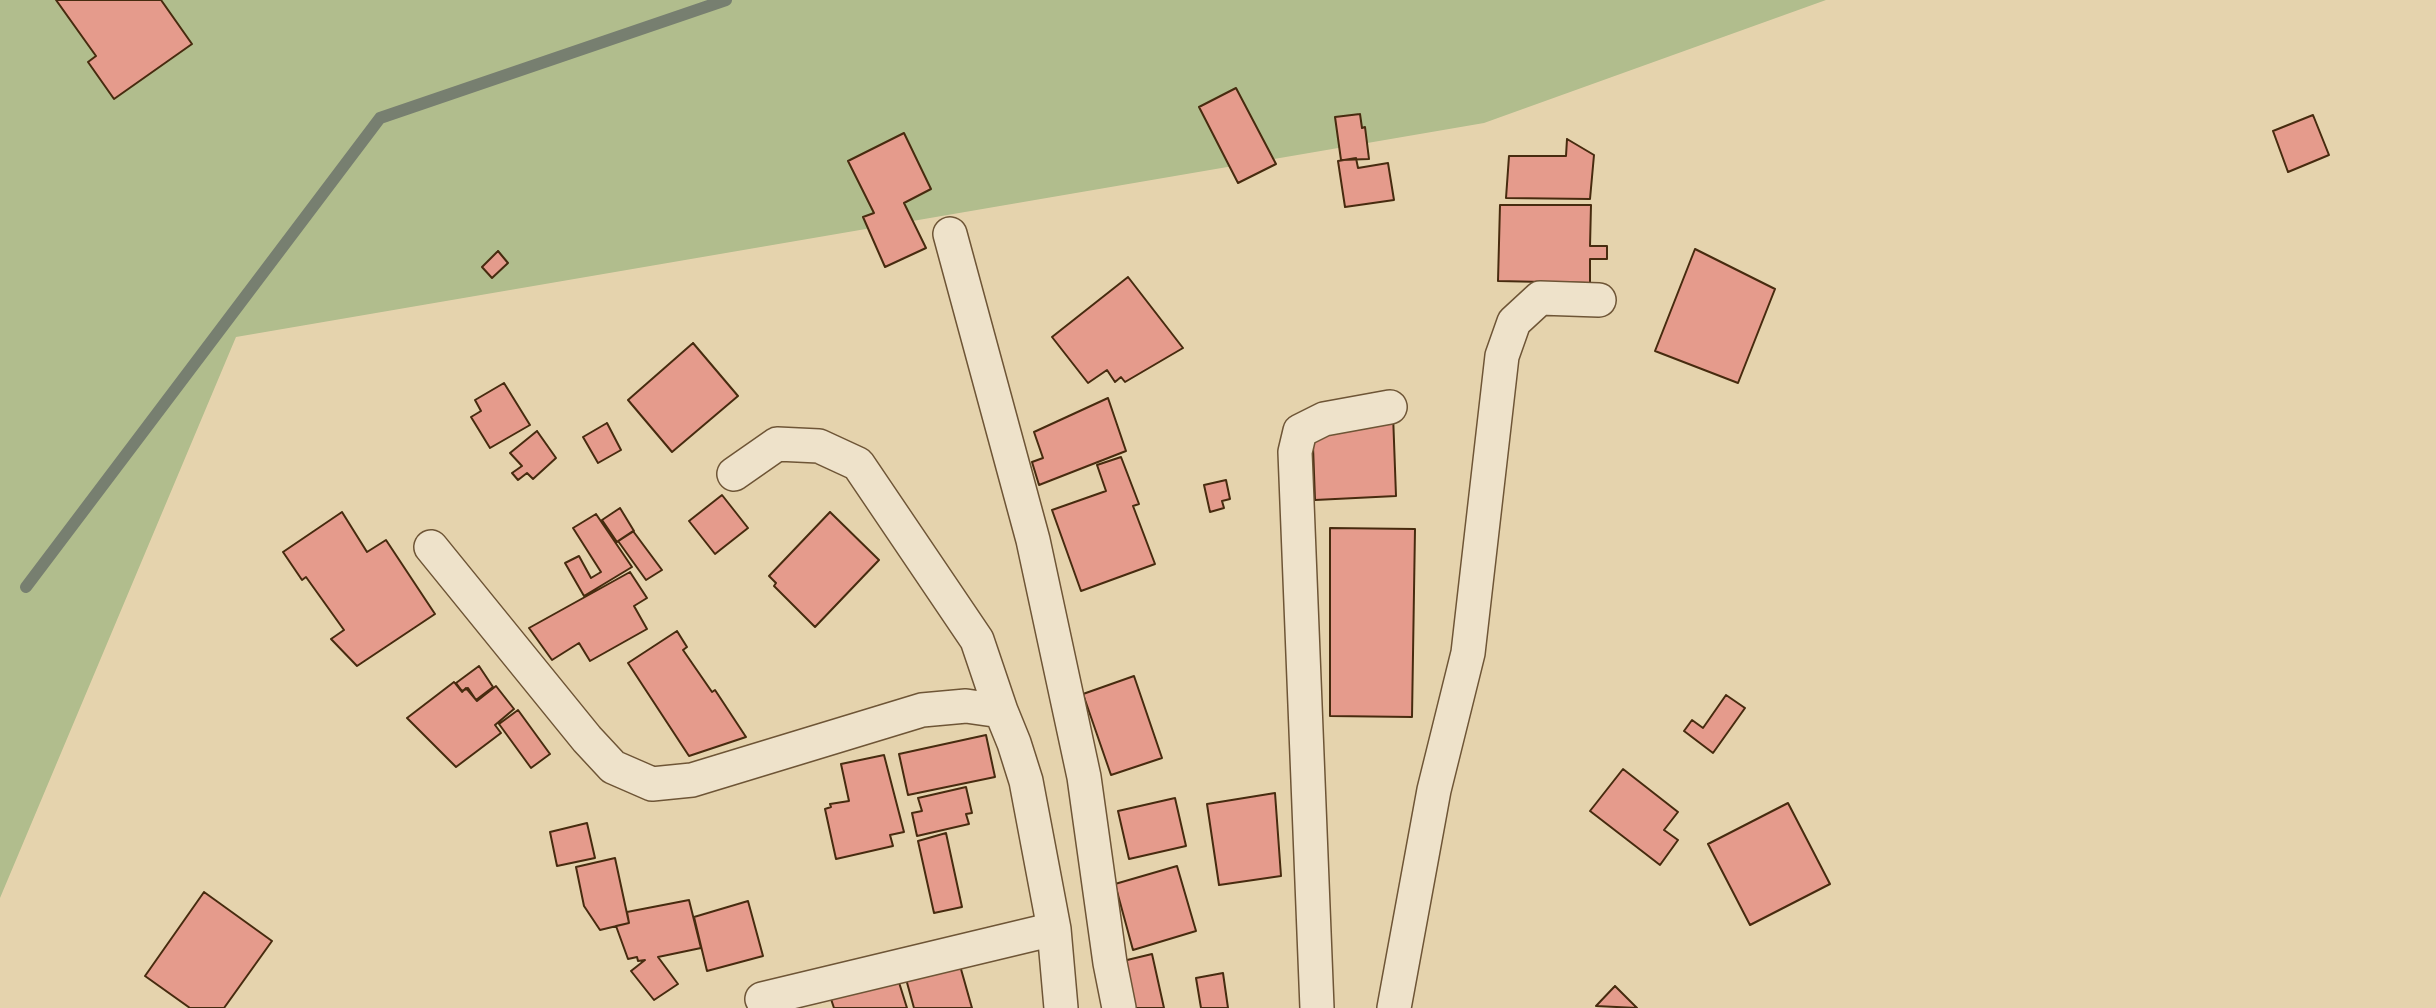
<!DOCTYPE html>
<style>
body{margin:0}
canvas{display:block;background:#e5d3ad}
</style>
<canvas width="2436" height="1008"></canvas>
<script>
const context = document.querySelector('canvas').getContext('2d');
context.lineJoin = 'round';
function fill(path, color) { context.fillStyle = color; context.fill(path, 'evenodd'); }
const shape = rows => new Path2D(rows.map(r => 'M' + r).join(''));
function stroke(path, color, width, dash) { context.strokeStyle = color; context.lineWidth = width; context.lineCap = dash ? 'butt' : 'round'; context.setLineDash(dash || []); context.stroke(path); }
fill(shape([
 [0,0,1826,0,1484,123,236,337,0,898]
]), '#b1bd8d');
stroke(shape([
 [26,587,380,118,726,0]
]), '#777f70', 12);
const building = shape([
 [56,0,161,0,192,44,114,99,88,62,96,56,56,0],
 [1236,88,1276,164,1238,183,1199,107,1236,88],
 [1360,114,1362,128,1365,127,1369,159,1341,160,1335,117,1360,114],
 [2313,115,2329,155,2288,172,2273,131,2313,115],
 [904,133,931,189,904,203,926,248,885,267,863,217,874,213,848,161,904,133],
 [1567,139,1594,155,1590,199,1506,198,1509,156,1566,156,1567,139],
 [1356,158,1358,168,1388,163,1394,200,1345,207,1338,161,1356,158],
 [1500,205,1591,205,1590,246,1607,246,1607,259,1590,259,1590,283,1498,281,1500,205],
 [1695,249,1775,289,1738,383,1655,351,1695,249],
 [498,251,508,263,492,278,482,267,498,251],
 [1128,277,1183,348,1125,382,1121,377,1115,382,1107,370,1088,383,1052,337,1128,277],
 [693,343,738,396,672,452,628,400,693,343],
 [504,383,530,425,490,448,471,417,481,411,475,400,504,383],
 [1108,398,1126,451,1039,485,1032,462,1043,458,1034,432,1108,398],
 [1393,414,1396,496,1315,500,1312,420,1393,414],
 [607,423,621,450,598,463,583,437,607,423],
 [537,431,556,458,533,479,527,473,518,480,512,473,522,466,510,453,537,431],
 [1121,457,1139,504,1133,506,1155,564,1081,591,1052,510,1106,491,1097,465,1121,457],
 [1226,480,1230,499,1222,501,1224,508,1210,512,1204,485,1226,480],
 [722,495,748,528,715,554,689,521,722,495],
 [620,508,634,531,617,542,602,520,620,508],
 [342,512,367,552,386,540,435,614,357,666,331,639,344,630,306,577,302,580,283,552,342,512],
 [830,512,879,560,815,627,774,586,776,583,769,576,830,512],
 [596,514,632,567,584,596,565,563,579,556,591,578,601,572,573,528,596,514],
 [1330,528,1415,529,1412,717,1330,716,1330,528],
 [633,531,662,570,646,580,618,541,633,531],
 [630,572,647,598,634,606,647,629,590,661,579,643,552,660,529,628,630,572],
 [677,631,687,647,683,650,712,692,715,690,746,737,689,756,628,663,677,631],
 [479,666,493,687,476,700,468,688,462,691,456,683,479,666],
 [1134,676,1162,758,1111,775,1083,694,1134,676],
 [454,682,462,692,466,688,477,701,496,686,514,709,495,725,501,733,456,767,407,718,454,682],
 [1726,695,1745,708,1713,753,1684,731,1692,720,1703,728,1726,695],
 [518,710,550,754,531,768,499,724,518,710],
 [986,735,995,777,908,795,899,754,986,735],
 [884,755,904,832,890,835,893,846,836,859,825,809,831,807,830,804,849,801,841,764,884,755],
 [1623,769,1678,812,1664,830,1678,840,1660,865,1590,811,1623,769],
 [966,787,972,813,966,814,969,824,917,836,912,813,922,811,918,798,966,787],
 [1275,793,1281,876,1219,885,1207,804,1275,793],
 [1175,798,1186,846,1129,859,1118,811,1175,798],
 [1788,803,1830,884,1750,925,1708,844,1788,803],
 [587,823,595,858,557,866,550,832,587,823],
 [946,833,962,907,934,913,918,841,946,833],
 [615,858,629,923,600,930,584,906,576,867,615,858],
 [1177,866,1196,931,1133,950,1115,884,1177,866],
 [204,892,272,941,224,1008,190,1008,145,976,204,892],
 [689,900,701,948,658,957,678,984,654,1000,631,971,645,960,638,961,637,957,628,959,616,926,629,923,627,912,689,900],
 [748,901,763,956,707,971,694,917,748,901],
 [1152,954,1164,1008,1134,1008,1123,961,1152,954],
 [957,955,972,1008,914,1008,903,968,957,955],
 [1223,973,1228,1008,1201,1008,1196,978,1223,973],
 [897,976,907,1008,834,1008,830,996,897,976],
 [1615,986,1637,1008,1596,1006,1615,986]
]);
fill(building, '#e59b8c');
stroke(building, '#472b0f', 2);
const street = shape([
 [950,234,1033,540,1084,777,1110,963,1119,1008],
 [734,474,777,444,819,446,858,464,977,640,1001,711],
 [431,547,587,739,613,767,652,784,692,780,922,710,966,706,1001,711,1014,743,1026,781,1054,929,1061,1008],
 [762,999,1054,929],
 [1317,1008,1295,452,1300,431,1324,419,1390,407],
 [1394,1008,1434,790,1468,653,1502,356,1514,322,1540,298,1599,300]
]);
stroke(street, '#6e5536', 36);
stroke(street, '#eee2ca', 33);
</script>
